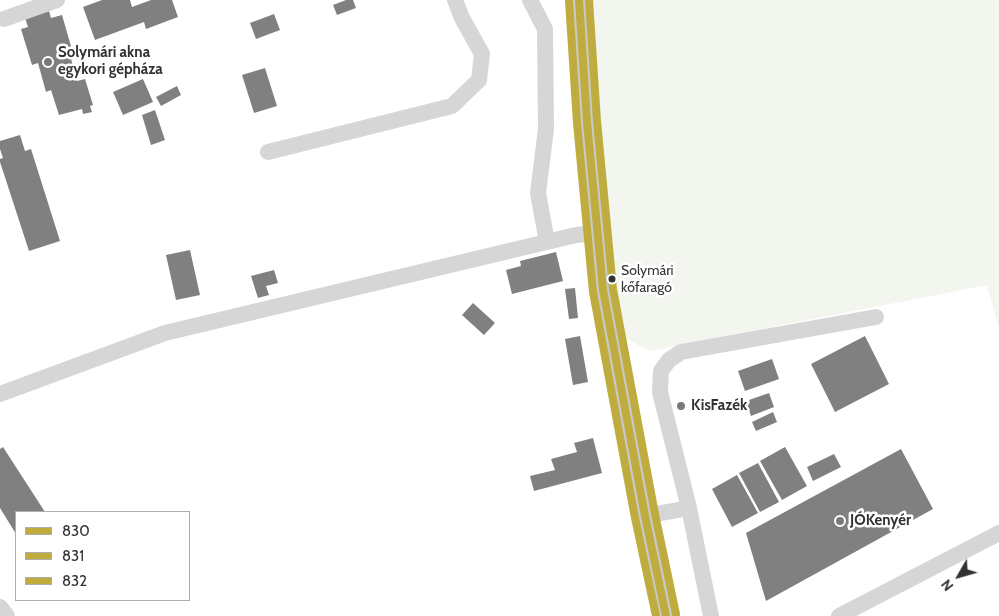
<!DOCTYPE html>
<meta charset="utf-8">
<style>
body{margin:0}
#map{position:relative;width:999px;height:616px;overflow:hidden;background:#fff;font-family:Cabin,sans-serif}
canvas{display:block}
.legend{position:absolute;left:15px;top:511px;width:175px;height:90px;box-sizing:border-box;background:#fff;border:1px solid #adadad;margin:0;padding:6px 9px;list-style:none;font-size:15px;color:#323232}
.legend li{display:flex;align-items:center;gap:10px;height:25px}
.legend b{width:25px;border:1px solid #adadad}
.north{position:absolute;left:934px;top:551px;width:50px;height:50px;-webkit-text-stroke:4px #fff;paint-order:stroke;rotate:232deg;font-size:14px;font-weight:700;line-height:20px;text-align:center;color:#323232}
.north::after{content:'';display:block;margin:auto;width:18px;height:22px;background:#323232;clip-path:polygon(50% 0,100% 100%,50% 72%,0 100%)}
</style>
<div id="map">
<canvas width="999" height="616"></canvas>
<ul class="legend">
<li><b style="height:6px;background:#bfac3e"></b>830</li>
<li><b style="height:6px;background:#bfac3e"></b>831</li>
<li><b style="height:6px;background:#bfac3e"></b>832</li>
</ul>
<div class="north">N</div>
</div>
<script>
const context = document.querySelector('canvas').getContext('2d');
context.lineJoin = 'round';
function fill(path, color) { context.fillStyle = color; context.fill(path, 'evenodd'); }
const shape = rows => new Path2D(rows.map(r => 'M' + r).join(''));
function stroke(path, color, width, dash) { context.strokeStyle = color; context.lineWidth = width; context.lineCap = dash ? 'butt' : 'round'; context.setLineDash(dash || []); context.stroke(path); }
function write(font, color, halo, rows, align = 'center') {
  context.font = font + ' Cabin,sans-serif'; context.lineWidth = 5; context.setLineDash([]); context.textBaseline = 'middle'; context.strokeStyle = halo; context.fillStyle = color; for (const [text, x, y, turn = 0] of rows) {
    context.save(); context.translate(x, y); context.rotate((+turn || 0) * Math.PI / 180); context.textAlign = isNaN(turn) ? turn : align; if (halo) context.strokeText(text, 0, 0); context.fillText(text, 0, 0); context.restore();
  }
}
fill(shape([
 [578,0,999,0,999,329,987,285,649,351,624,337]
]), '#f2f6ee');
fill(shape([
 [102,0,130,0,132,7,151,0,172,0,178,17,146,29,144,22,95,40,83,7],
 [346,0,353,0,356,8,337,15,333,5],
 [49,11,51,18,62,15,73,53,70,55,77,81,85,79,93,105,90,106,92,112,83,114,82,109,59,115,51,90,46,92,38,63,32,65,21,29,28,27,25,18],
 [274,14,280,30,256,39,250,23],
 [265,68,277,106,254,113,242,75],
 [143,79,153,102,123,115,113,92],
 [177,86,181,95,161,106,156,97],
 [155,110,165,140,151,145,142,115],
 [20,135,25,151,31,149,60,241,29,251,0,162,0,159,3,158,0,149,0,141],
 [190,250,200,295,176,300,166,255],
 [556,252,563,281,512,294,506,270,521,266,520,261],
 [274,270,278,283,266,286,269,295,258,298,251,276],
 [575,288,578,318,569,319,565,289],
 [473,303,495,323,484,335,462,315],
 [580,336,588,382,573,385,565,339],
 [865,336,889,384,835,412,811,364],
 [772,359,779,379,745,391,738,371],
 [769,393,774,407,751,416,746,401],
 [773,412,777,422,756,431,752,422],
 [593,438,602,473,534,491,530,476,555,470,551,459,577,452,574,443],
 [3,447,45,512,16,512,16,534,0,508,0,449],
 [785,447,807,486,782,500,760,461],
 [901,449,933,509,766,601,746,533],
 [834,454,841,467,813,481,807,467],
 [758,463,779,502,760,512,739,473],
 [737,475,758,513,732,527,712,489]
]), '#808080');
stroke(shape([
 [530,0,545,29,546,129,538,193,547,242],
 [4,19,57,0],
 [268,152,452,106,479,80,482,54,462,18,455,0],
 [0,394,165,333,576,235,596,233],
 [645,516,689,508],
 [0,607,7,616],
 [711,616,689,508,660,392,661,371,669,360,681,352,876,317],
 [839,616,999,533]
]), '#d6d6d6', 16);
stroke(shape([
 [579,0,587,122,603,290,645,516,666,616]
]), '#c9c9c9', 21);
stroke(shape([
 [579,0,587,122,603,290,645,516,666,616]
]), '#bfac3e', 8);
stroke(shape([
 [569,1,577,123,593,292,635,518,656,616]
]), '#bfac3e', 8);
stroke(shape([
 [589,0,597,121,613,289,655,514,676,614]
]), '#bfac3e', 8);
for (const [x, y, r, color] of [
 [48,62,5,"#7a7a7a"],
 [612,279,4.5,"#323232"],
 [681,406,5,"#7a7a7a"],
 [840,521,5,"#7a7a7a"]
]) { const dot = new Path2D(); dot.arc(x, y, r, 0, 2 * Math.PI); context.fillStyle = color; context.fill(dot); stroke(dot, '#fff', 2); }
write('14px', '#323232', '#fff', [
 ["Solymári",621,271],
 ["kőfaragó",621,288]
], 'left');
write('bold 15px', '#323232', '#fff', [
 ["Solymári akna",58,53],
 ["egykori gépháza",58,70],
 ["KisFazék",691,406],
 ["JÓKenyér",850,521]
], 'left');
</script>
